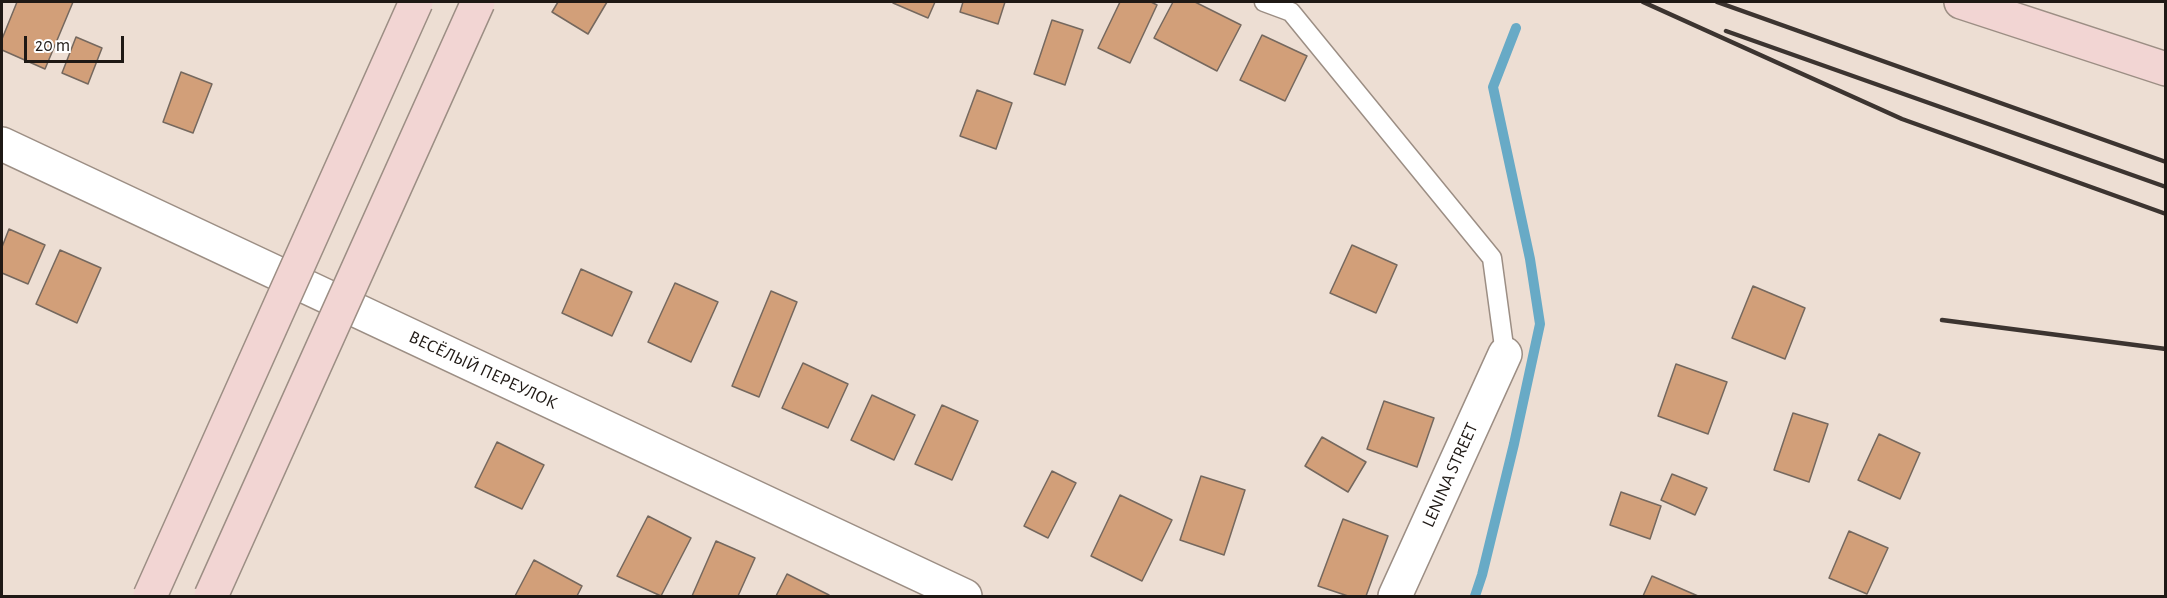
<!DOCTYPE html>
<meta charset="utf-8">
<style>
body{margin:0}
#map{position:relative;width:2167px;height:598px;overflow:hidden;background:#edded3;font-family:"Alegreya Sans",sans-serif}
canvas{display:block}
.frame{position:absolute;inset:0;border:3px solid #1f1915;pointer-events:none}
.scale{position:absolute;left:24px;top:36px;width:100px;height:27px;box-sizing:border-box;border:3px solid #1f1915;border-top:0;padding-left:8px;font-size:18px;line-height:21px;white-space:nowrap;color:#1f1915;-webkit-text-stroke:4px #fff;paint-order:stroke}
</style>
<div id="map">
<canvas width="2167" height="598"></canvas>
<div class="frame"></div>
<div class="scale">20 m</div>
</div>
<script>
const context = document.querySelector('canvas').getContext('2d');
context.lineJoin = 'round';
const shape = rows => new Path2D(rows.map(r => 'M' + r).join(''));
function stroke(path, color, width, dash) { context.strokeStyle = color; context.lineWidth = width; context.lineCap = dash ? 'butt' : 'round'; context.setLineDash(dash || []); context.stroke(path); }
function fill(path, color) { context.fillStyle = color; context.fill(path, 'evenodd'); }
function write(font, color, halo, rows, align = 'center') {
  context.font = font + ' "Alegreya Sans",sans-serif'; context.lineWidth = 6; context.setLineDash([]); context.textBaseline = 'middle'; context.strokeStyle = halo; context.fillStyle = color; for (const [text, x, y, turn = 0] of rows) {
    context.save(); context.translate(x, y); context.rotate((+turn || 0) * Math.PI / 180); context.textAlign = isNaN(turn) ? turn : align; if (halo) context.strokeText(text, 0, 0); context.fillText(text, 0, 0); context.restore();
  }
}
stroke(shape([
 [1475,596,1482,575,1514,444,1540,324,1530,259,1493,87,1516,28]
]), '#68aac6', 10);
const building = shape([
 [17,2,73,2,45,69,2,50,2,39,17,2],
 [558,2,607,2,588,34,552,12,558,2],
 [893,2,935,2,928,18,893,3,893,2],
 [963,2,1005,2,998,24,960,12,963,2],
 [1120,2,1151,2,1157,5,1130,63,1098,48,1120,2],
 [1173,2,1195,2,1241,25,1217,71,1154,38,1173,2],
 [1052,20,1083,30,1065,85,1034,74,1052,20],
 [1262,35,1307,56,1285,101,1240,80,1262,35],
 [76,37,102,48,88,84,62,73,76,37],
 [181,72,212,84,193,133,163,122,181,72],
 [977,90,1012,103,996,149,960,136,977,90],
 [9,229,45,245,28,284,2,273,2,247,9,229],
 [1352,245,1397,265,1376,313,1330,293,1352,245],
 [60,250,101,268,77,323,36,304,60,250],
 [581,269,632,292,612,336,562,313,581,269],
 [675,283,718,302,691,362,648,342,675,283],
 [1753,286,1805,308,1785,359,1732,338,1753,286],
 [771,291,797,302,759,397,732,386,771,291],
 [803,363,848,384,828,428,782,408,803,363],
 [1676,364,1727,382,1708,434,1658,416,1676,364],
 [872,395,915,415,894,460,851,440,872,395],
 [1384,401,1434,418,1417,467,1367,449,1384,401],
 [942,405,978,421,952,480,915,464,942,405],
 [1793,413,1828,424,1809,482,1774,470,1793,413],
 [1879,434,1920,453,1900,499,1858,480,1879,434],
 [1322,437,1366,462,1348,492,1305,466,1322,437],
 [497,442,544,465,522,509,475,487,497,442],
 [1052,471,1076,483,1048,538,1024,526,1052,471],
 [1672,474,1707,488,1695,515,1661,500,1672,474],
 [1201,476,1245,490,1224,555,1180,540,1201,476],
 [1621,492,1661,506,1650,539,1610,525,1621,492],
 [1120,495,1172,520,1142,581,1091,556,1120,495],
 [648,516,691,538,661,596,617,576,648,516],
 [1343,519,1388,536,1366,596,1348,596,1318,586,1343,519],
 [1849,531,1888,548,1867,594,1829,578,1849,531],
 [716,541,755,558,738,596,692,596,716,541],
 [534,560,582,586,577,596,515,596,534,560],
 [787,574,829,595,828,596,776,596,787,574],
 [1652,576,1698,596,1643,596,1652,576]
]);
fill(building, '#d29f79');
stroke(building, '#75685e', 1.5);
const lane = shape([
 [1264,2,1291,12,1492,258,1505,354]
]);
const street = shape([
 [2,144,965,596],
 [1395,596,1505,354]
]);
const secondary = shape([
 [1961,2,2166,69]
]);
stroke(lane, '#9c8e84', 21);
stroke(street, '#9c8e84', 36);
stroke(secondary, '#9c8e84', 36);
stroke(lane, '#fff', 18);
stroke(street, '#fff', 33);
stroke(secondary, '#f2d5d3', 33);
stroke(shape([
 [1643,2,1902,119,2166,214],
 [1717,2,2166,162],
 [1726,31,2166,187],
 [1942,320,2166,349]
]), '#3c3430', 4.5);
const secondaryBridge = shape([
 [150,596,416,2],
 [211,596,478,2]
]);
stroke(secondaryBridge, '#9c8e84', 36, []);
stroke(secondaryBridge, '#f2d5d3', 33);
write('18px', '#1f1915', '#fff', [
 ["ВЕСЁЛЫЙ ПЕРЕУЛОК",483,370,25],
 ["LENINA STREET",1450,475,-66]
]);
</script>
